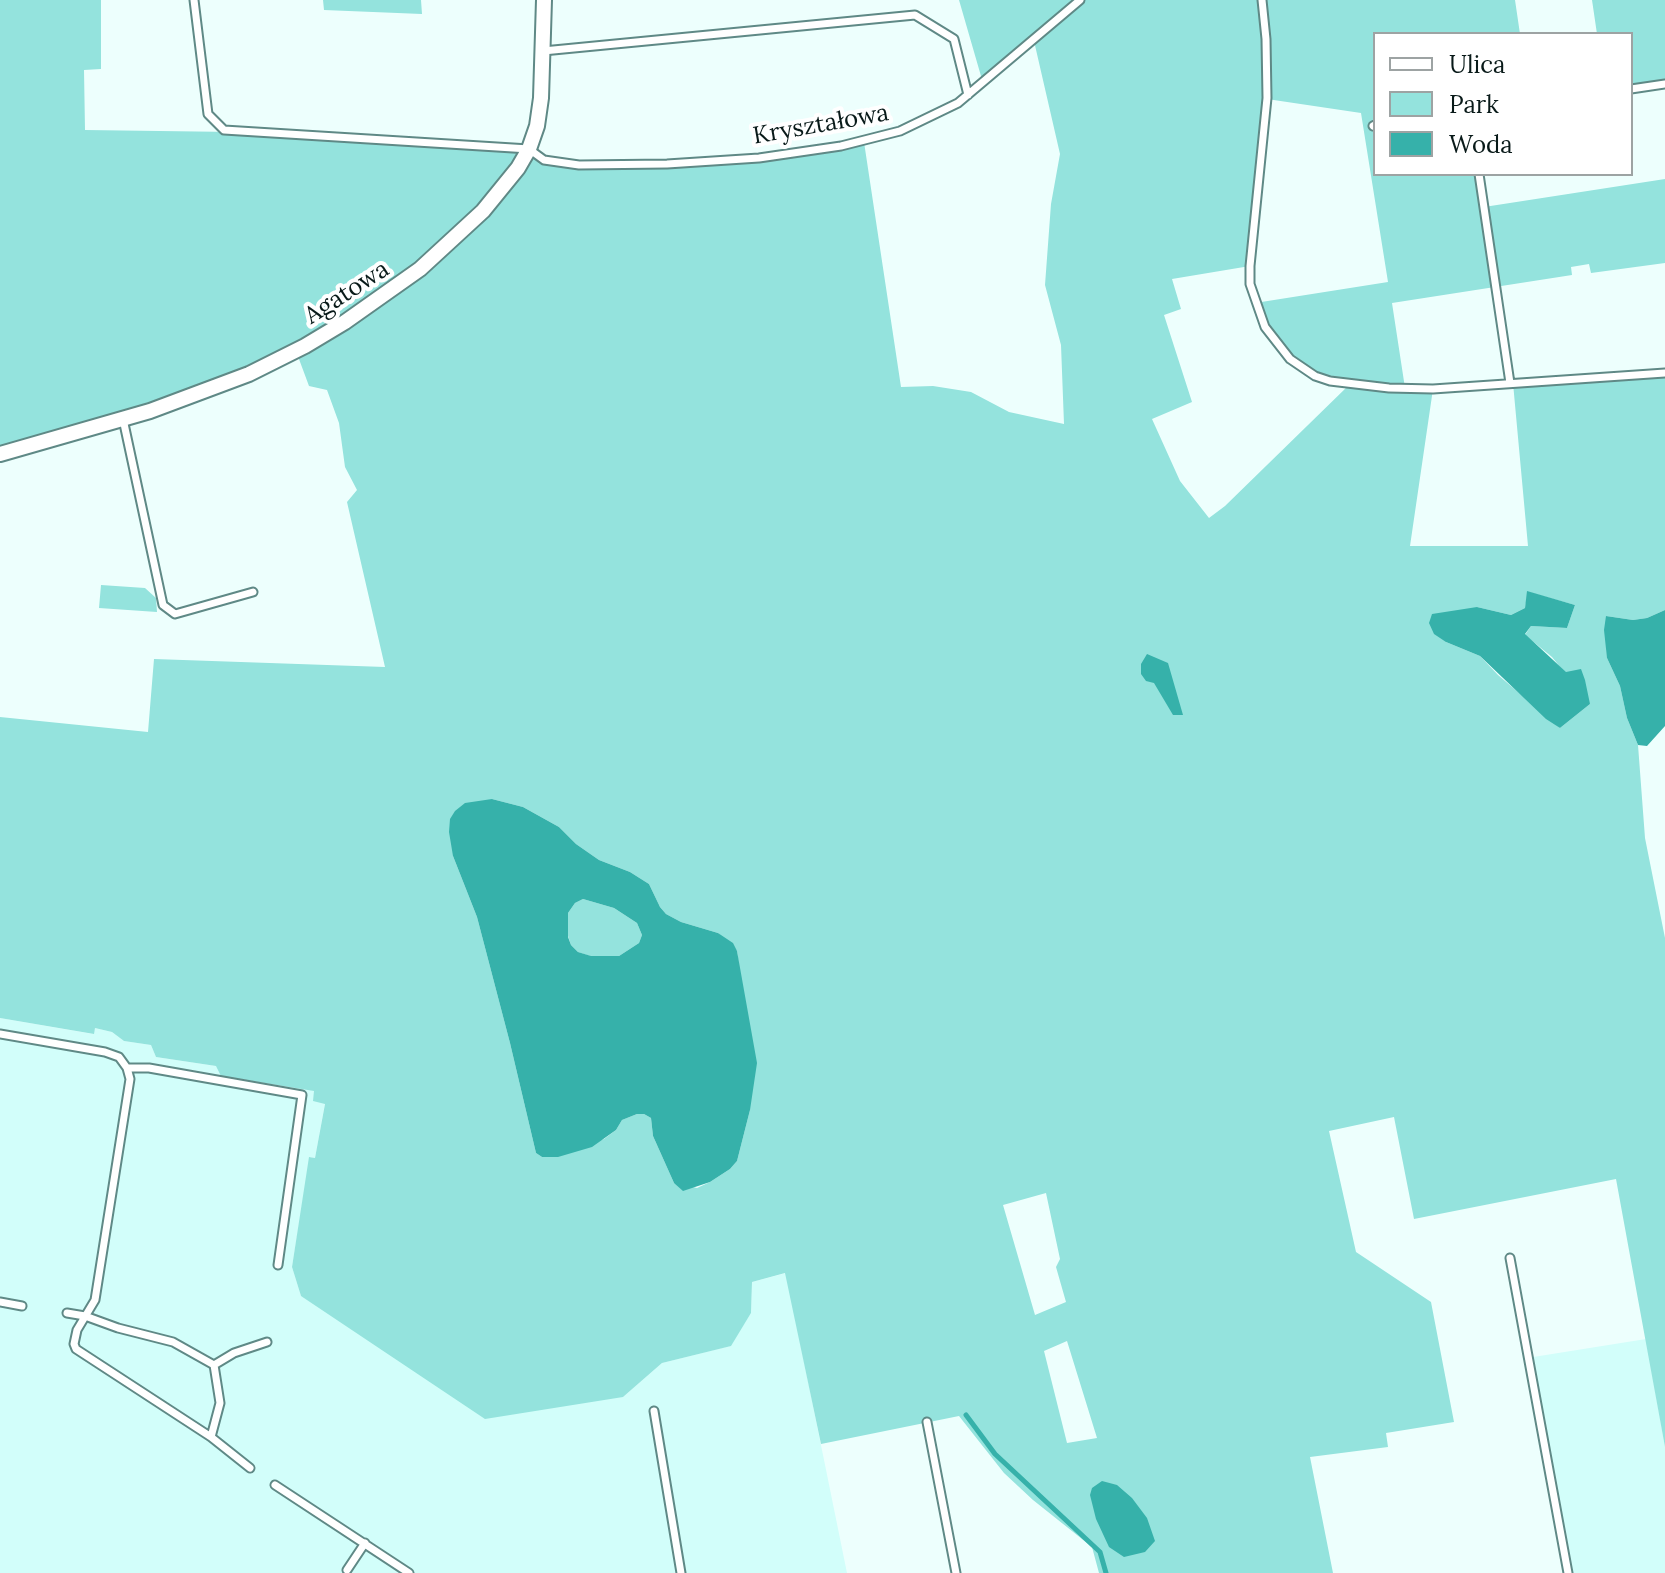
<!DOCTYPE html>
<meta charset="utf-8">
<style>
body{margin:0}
#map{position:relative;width:1665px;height:1573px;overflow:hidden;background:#edfffd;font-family:Lora,serif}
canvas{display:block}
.legend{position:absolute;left:1373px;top:32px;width:260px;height:144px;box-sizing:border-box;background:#fff;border:2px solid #9da3a3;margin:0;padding:10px 14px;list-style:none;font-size:24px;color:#091a19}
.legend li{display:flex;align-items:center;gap:16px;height:40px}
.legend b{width:40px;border:2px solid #9da3a3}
</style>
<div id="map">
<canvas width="1665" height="1573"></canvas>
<ul class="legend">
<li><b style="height:10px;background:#fff"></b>Ulica</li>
<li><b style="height:22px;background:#94e3dd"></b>Park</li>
<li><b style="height:22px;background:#36b1aa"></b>Woda</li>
</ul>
</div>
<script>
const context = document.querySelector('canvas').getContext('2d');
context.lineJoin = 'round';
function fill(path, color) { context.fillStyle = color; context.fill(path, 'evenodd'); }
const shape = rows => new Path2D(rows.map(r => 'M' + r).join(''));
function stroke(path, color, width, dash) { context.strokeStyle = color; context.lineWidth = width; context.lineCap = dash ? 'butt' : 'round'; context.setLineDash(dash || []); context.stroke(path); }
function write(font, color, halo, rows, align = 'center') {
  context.font = font + ' Lora,serif'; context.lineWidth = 8; context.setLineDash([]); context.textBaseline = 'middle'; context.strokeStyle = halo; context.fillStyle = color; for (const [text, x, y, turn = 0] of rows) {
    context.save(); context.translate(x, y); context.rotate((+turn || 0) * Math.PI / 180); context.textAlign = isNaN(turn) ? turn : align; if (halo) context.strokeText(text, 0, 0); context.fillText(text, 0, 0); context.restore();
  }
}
fill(shape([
 [0,1018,93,1034,95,1028,112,1032,124,1041,151,1045,156,1057,216,1066,315,1091,325,1103,315,1158,310,1157,292,1267,301,1296,623,1397,662,1363,730,1346,751,1313,752,1282,786,1273,847,1573,0,1573],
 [1646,1339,1665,1447,1665,1573,1568,1573,1527,1358]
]), '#d2fefa');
fill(shape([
 [0,0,101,0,101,69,84,70,85,130,234,132,529,149,536,155,579,165,759,158,864,142,901,387,933,386,971,392,1009,412,1064,424,1061,345,1045,285,1051,204,1060,154,1034,41,983,83,959,0,1515,0,1520,34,1375,34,1375,174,1479,174,1484,207,1665,179,1665,263,1591,273,1589,264,1571,267,1572,275,1392,303,1405,388,1433,389,1410,546,1528,546,1513,383,1665,373,1665,610,1647,618,1633,620,1606,616,1607,658,1620,686,1627,718,1638,745,1645,838,1665,938,1665,1447,1616,1179,1414,1219,1394,1117,1329,1131,1356,1252,1431,1302,1454,1422,1386,1433,1388,1447,1310,1457,1333,1573,1099,1573,1092,1547,1033,1500,1004,1473,959,1416,821,1444,785,1273,752,1282,751,1313,731,1346,662,1363,623,1397,485,1419,301,1296,292,1267,309,1157,315,1158,325,1104,313,1101,314,1091,221,1076,216,1066,156,1057,151,1045,124,1041,112,1032,95,1028,94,1034,0,1018,0,717,148,732,154,659,385,667,347,502,357,490,345,467,339,423,327,390,309,386,296,351,249,374,0,454],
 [1267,99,1361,113,1388,282,1255,303,1281,350,1315,376,1349,385,1225,506,1209,518,1180,481,1152,419,1192,402,1164,315,1181,309,1172,279,1250,266],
 [1528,592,1575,605,1567,628,1531,626,1525,635,1552,657,1590,704,1560,728,1498,675,1480,656,1446,642,1477,607,1511,615,1525,608],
 [492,799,523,807,559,827,576,844,599,860,630,872,649,884,660,907,666,914,681,922,718,933,737,951,741,982,750,1110,737,1161,730,1169,710,1182,697,1188,674,1183,653,1136,651,1118,644,1114,637,1114,622,1120,616,1130,604,1139,542,1157,536,1153,510,1043,477,917,453,856],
 [1046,1193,1060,1259,1056,1267,1066,1302,1035,1315,1003,1205],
 [1067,1341,1097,1438,1067,1443,1044,1351],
 [323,0,421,0,422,14,324,10],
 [1592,0,1665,0,1665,84,1631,89,1631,34,1597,34],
 [101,585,145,588,156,598,157,612,99,608],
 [583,899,614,908,637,923,642,935,639,943,619,956,590,956,578,952,571,945,568,936,568,913,575,903]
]), '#94e3dd');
fill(shape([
 [1527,591,1575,605,1567,628,1531,626,1525,634,1566,672,1581,669,1585,680,1590,704,1560,728,1546,719,1480,656,1446,642,1434,634,1429,623,1432,614,1477,607,1511,615,1525,608],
 [1665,610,1665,726,1647,746,1638,745,1627,718,1620,686,1607,658,1604,630,1606,616,1633,620,1647,618],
 [1147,654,1168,663,1183,715,1173,715,1154,683,1146,681,1141,674,1141,664],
 [492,799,523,807,559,827,576,844,599,860,630,872,649,884,660,907,666,914,681,922,718,933,733,943,737,951,757,1063,750,1110,737,1161,730,1169,710,1182,683,1191,674,1183,653,1136,651,1118,644,1114,637,1114,622,1120,616,1130,592,1147,558,1157,542,1157,536,1153,510,1043,477,917,453,856,449,832,450,819,455,811,465,803],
 [583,899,614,908,637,923,642,935,639,943,619,956,591,956,578,952,571,945,568,937,568,913,575,903],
 [1102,1481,1117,1485,1132,1498,1147,1518,1155,1541,1145,1552,1124,1557,1109,1547,1096,1519,1090,1495,1092,1488]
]), '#36b1aa');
stroke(shape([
 [966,1415,995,1454,1100,1552,1106,1573]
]), '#36b1aa', 5);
const lane = shape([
 [194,0,208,114,224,130,529,149,544,160,579,165,667,164,759,158,841,146,900,131,958,103,1080,0],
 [1262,0,1266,39,1267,98,1250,266,1250,284,1265,327,1290,359,1315,376,1330,381,1389,388,1433,389,1665,373],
 [543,51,915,15,954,39,968,95],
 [1631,89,1665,84],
 [1373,126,1375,125],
 [1479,174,1510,383],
 [123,419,163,605,175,614,253,592],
 [0,1034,105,1052,119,1057,127,1068,130,1079,95,1300,77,1330,74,1344,76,1349,211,1437,250,1468],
 [127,1068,149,1068,302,1095,278,1265],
 [1510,1258,1568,1573],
 [0,1302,22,1306],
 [67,1313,85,1316,118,1328,173,1342,214,1365,220,1403,211,1437],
 [214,1365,234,1353,267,1342],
 [654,1411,681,1573],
 [927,1422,956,1573],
 [275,1485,409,1573],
 [347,1570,365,1543]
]);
const street = shape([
 [0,454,150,411,249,374,305,346,345,322,420,269,483,211,518,168,529,149,537,126,541,98,544,0]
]);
stroke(lane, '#5f8986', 11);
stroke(street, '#5f8986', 18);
stroke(lane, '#fff', 7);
stroke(street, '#fff', 14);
write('24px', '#091a19', '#fff', [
 ["Kryształowa",821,125,-10],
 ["Agatowa",347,293,-33]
]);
</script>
